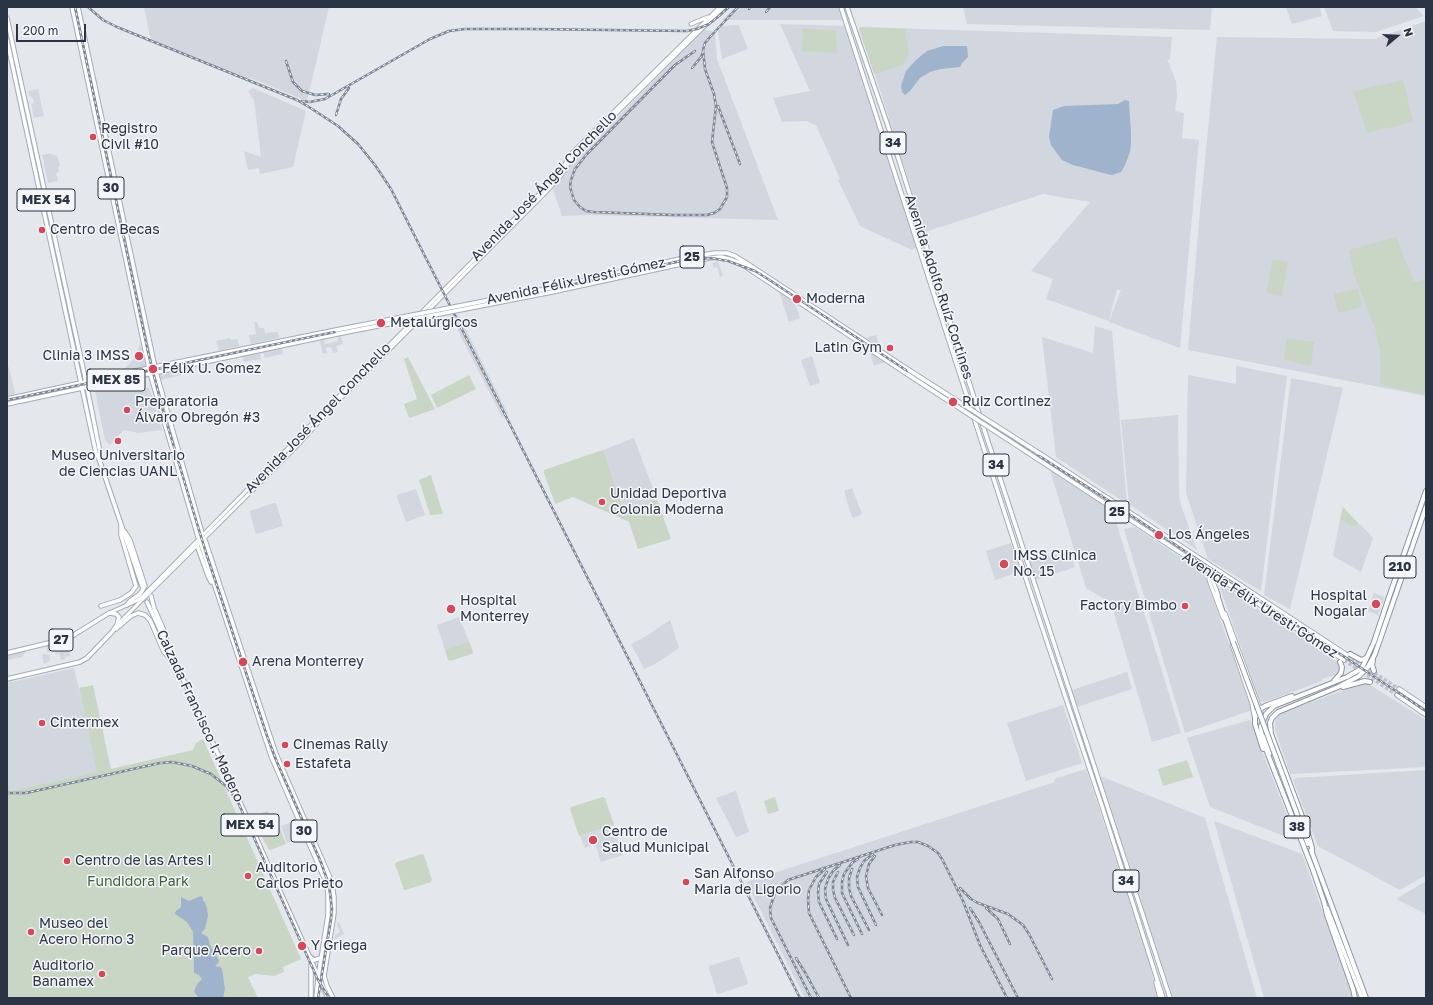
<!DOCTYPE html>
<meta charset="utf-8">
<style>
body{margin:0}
#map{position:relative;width:1433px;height:1005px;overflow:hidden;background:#e4e7ec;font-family:"Golos Text",sans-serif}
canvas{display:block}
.frame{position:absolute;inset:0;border:8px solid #2b3445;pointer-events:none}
.north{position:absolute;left:1377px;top:16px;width:40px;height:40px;-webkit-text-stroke:3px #f4f6f9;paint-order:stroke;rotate:71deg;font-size:11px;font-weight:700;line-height:16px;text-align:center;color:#2b3445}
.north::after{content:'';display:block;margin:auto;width:14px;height:18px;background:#2b3445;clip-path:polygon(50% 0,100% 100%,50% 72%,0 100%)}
.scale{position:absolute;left:16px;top:24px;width:70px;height:18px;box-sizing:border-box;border:2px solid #2b3445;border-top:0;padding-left:5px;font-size:12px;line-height:14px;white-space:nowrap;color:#2b3445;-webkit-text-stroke:3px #f4f6f9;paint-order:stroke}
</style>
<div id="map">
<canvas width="1433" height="1005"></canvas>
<div class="frame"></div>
<div class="north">N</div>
<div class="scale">200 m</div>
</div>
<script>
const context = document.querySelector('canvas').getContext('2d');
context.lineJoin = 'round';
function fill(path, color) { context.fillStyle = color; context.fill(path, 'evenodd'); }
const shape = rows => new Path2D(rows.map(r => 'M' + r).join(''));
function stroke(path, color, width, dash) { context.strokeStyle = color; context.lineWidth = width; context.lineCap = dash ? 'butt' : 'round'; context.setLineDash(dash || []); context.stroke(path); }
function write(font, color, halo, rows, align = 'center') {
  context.font = font + ' "Golos Text",sans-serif'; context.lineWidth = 3; context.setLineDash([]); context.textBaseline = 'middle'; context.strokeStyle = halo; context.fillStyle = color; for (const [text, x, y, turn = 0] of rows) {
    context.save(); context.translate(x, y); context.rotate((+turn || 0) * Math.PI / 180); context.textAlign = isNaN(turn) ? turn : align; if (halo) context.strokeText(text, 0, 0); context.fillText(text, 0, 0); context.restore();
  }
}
fill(shape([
 [144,7,329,7,307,101,250,78,249,79,151,41],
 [735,7,840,7,845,20,722,20],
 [963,7,1212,7,1210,30,967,24],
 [1286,7,1319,7,1322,16,1292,24],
 [1324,7,1415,7,1424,16,1376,32,1333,31],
 [1426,21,1426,396,1188,350,1199,222,1217,37,1374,39],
 [780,24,844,26,846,27,917,247,912,250,860,226,838,180,840,179,816,125,806,121,782,122,773,98,810,91],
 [737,25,739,26,748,49,722,59,718,31,722,26],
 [860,27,1172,37,1170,59,1167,60,1169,63,1176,82,1177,95,1175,111,1184,113,1182,138,1199,140,1180,348,1109,322,1121,290,1117,289,1109,321,1046,299,1053,279,1031,271,1090,202,1043,194,925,232],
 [704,29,708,31,709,30,715,33,717,59,778,220,591,215,562,216,553,189,560,182,571,165],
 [253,88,306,111,293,167,260,174,259,168,248,170,244,151,261,157,254,100,248,91],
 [38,89,44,116,34,118,31,104,34,103,32,96,30,97,28,91],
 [51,153,52,155,55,155,56,156,57,156,60,166,58,167,59,172,56,173,58,181,48,183,42,155],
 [718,261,723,276,720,277,717,267,714,268,712,263],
 [779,292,795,303,800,318,789,322],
 [458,314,508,414,502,417,450,315],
 [254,322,257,322,259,328,264,328,265,333,278,332,279,338,251,344,249,335,256,334],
 [1095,326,1112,331,1127,504,1056,457,1042,337,1093,353],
 [876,335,880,347,866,338],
 [341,336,343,344,336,346,338,352,333,353,331,347,326,348,327,353,323,354,320,341,324,340,325,344,338,341,338,337],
 [230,338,231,340,237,339,239,346,219,351,216,341],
 [140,344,146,368,120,373,134,359],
 [282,348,283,354,265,358,263,352],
 [260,352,261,359,244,362,242,356],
 [872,352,885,362,874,366,870,353],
 [812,356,820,383,810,386,801,360],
 [1236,366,1287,376,1261,591,1208,559,1186,493,1188,375,1236,384],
 [9,367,15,394,7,396,7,368],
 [179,369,181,375,161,380,159,374],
 [138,378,141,390,149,387,162,430,138,433,124,430,110,445,105,440,94,386],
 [1291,378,1343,388,1290,609,1264,595],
 [1178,415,1179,494,1181,505,1197,550,1129,504,1121,420],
 [634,438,657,499,624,511,603,450],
 [1050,470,1113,512,1181,733,1152,742,1111,603,1086,588],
 [852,488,862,514,854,518,852,517,844,491],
 [416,489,425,515,406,522,397,497,397,495],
 [274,503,276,503,283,526,256,534,250,513,250,511],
 [1340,519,1351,527,1361,525,1373,538,1361,572,1333,556],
 [1135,527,1204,573,1252,710,1185,733,1124,529],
 [1011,543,1020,572,995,580,986,551],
 [1069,550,1075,567,1036,580,1030,562],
 [1218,582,1339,663,1340,671,1338,674,1322,679,1322,681,1265,702,1260,701],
 [1374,593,1385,597,1378,615,1368,611],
 [459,617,469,641,445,650,437,625],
 [670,620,679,648,657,663,644,669,631,644,648,635],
 [68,641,69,648,63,650,68,649,70,656,65,657,64,654,65,659,61,660,59,653,56,654,55,651,47,652,46,646],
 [25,650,26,652,22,657,8,660,7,656,8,654],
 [47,654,49,654,50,661,44,664,42,655],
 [74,668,98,772,10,791,7,778,7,683],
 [1127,672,1132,689,1077,707,1072,690],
 [1367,683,1426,720,1426,767,1290,774,1275,729,1275,721,1279,715,1284,712,1360,684],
 [1063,705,1082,763,1026,781,1007,723],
 [1250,720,1297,841,1210,807,1187,738],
 [1086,769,1149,960,1157,998,805,998,746,882,1055,782,1054,779],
 [1426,770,1426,875,1400,890,1318,846,1293,780,1296,778],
 [1100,776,1205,818,1257,998,1173,998],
 [736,791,749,832,736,837,716,798],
 [296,821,303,837,287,843,281,826],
 [1214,821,1302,854,1350,988,1352,998,1264,998],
 [607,827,611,837,616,835,623,855,601,862,595,844,585,848,580,836],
 [1426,881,1426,914,1396,899,1399,897],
 [339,922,344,934,334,939,335,935,340,932,337,925,337,923],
 [738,957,739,957,748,983,748,984,719,994,717,994,709,968,709,966]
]), '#d2d6de');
fill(shape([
 [860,27,905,29,909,54,903,65,874,74,859,29],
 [803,29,836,31,837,53,802,51],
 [1403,80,1413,122,1367,133,1353,91],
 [1396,237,1414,282,1426,279,1426,395,1381,385,1380,351,1375,328,1354,275,1349,250],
 [1273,259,1288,262,1282,296,1266,293],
 [1358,288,1362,307,1338,313,1334,294],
 [1287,338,1314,342,1311,366,1284,360],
 [408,357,435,409,409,418,404,404,417,399,404,359],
 [469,375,476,389,437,408,431,395],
 [603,450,624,511,657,499,671,539,638,549,629,522,573,497,555,504,544,473,544,470],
 [431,475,443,514,430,515,419,480],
 [1343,507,1360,525,1351,527,1340,519],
 [469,641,473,652,472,654,450,661,448,660,445,650],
 [93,685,111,769,193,750,196,743,203,739,301,959,283,967,284,972,274,976,256,974,248,977,258,998,8,998,7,993,7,778,10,791,97,772,79,688],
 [1187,760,1193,777,1163,786,1158,769],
 [603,797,605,798,614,825,579,836,570,809,571,807],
 [775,797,779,811,768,814,764,801],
 [268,811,273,824,278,823,286,844,270,850,268,849,267,845,265,843,252,816],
 [422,854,424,855,432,880,431,882,405,890,404,890,395,864,397,862]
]), '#c9d6c5');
fill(shape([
 [943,46,967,46,968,57,962,63,960,67,941,69,930,72,920,78,910,91,905,95,902,92,901,86,906,71,916,60,927,51],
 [1125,100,1129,101,1129,103,1131,132,1131,144,1130,152,1125,165,1121,172,1112,175,1107,174,1073,165,1062,160,1051,145,1049,137,1053,110,1064,106,1118,104],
 [201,896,203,898,203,901,205,902,207,908,208,916,205,929,201,933,208,937,210,945,219,960,219,962,215,966,220,967,222,969,225,989,223,998,199,998,194,992,197,984,202,979,199,975,194,973,193,932,187,922,175,914,175,912,181,907,181,897,189,901]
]), '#9fb4cc');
stroke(shape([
 [1347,655,1399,689],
 [1344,660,1397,695]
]), '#bfc3cb', 3.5, [3.5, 2]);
const secondary = shape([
 [691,24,708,17],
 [420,314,557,176,573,152,720,7],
 [1205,561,1218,594],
 [1209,573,1209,580,1223,618],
 [109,613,136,601,142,597,416,318],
 [1225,613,1261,711,1260,716,1254,716,1252,704,1232,645],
 [117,625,143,599,295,448,335,404,543,195,560,177,571,160,576,153,724,7]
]);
const primary = shape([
 [72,7,150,373,198,537],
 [78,7,156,372,202,533],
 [841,7,1029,588,1102,806,1163,998],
 [847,7,890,132,982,423,1170,998],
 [7,18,86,382,100,452,99,459],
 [7,40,96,453,99,459,142,586],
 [551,288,684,258,715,253,727,253,735,256,751,266,909,370],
 [552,292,709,258,721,257,729,259,740,263,907,374],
 [7,399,154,367,336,330],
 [7,404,337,334],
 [1039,453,1347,655],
 [1036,458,1344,660],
 [125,532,130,540,145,586,140,594,130,601,127,605],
 [205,540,276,754,331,880,334,897,334,913,324,976,327,986,333,998],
 [201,544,271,756,325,880,328,893,328,915,318,978,316,998],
 [197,545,208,576,211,582],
 [151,596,154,608,166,635,166,642],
 [147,602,226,771,328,998],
 [101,606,120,600,131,593,136,586,121,535,121,525],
 [116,629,131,616,138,613,145,615,150,620,164,652,176,665],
 [7,653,69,638,109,613,116,614,119,617,117,625,112,632,87,658,80,662,7,679],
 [1399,689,1426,707],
 [1397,695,1426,715],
 [1327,908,1362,998],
 [309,956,314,960,321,958],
 [311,965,311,998],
 [1156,982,1160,998]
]);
const highway = shape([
 [1217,593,1219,601,1233,642],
 [1350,654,1361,660,1366,658],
 [1373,660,1372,665,1374,671],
 [1334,681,1341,673,1342,667,1340,662],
 [1343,687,1365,681,1370,682],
 [1263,749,1255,724,1255,712,1265,706,1292,696],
 [1270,753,1265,736,1268,734,1270,734],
 [1300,822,1308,844],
 [1311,850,1366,998],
 [1312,853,1312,848,1306,827,1271,734,1270,723,1272,718,1278,712,1338,687,1359,676,1368,667,1375,654,1426,507],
 [1355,998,1353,989,1327,915,1324,902,1313,870,1262,739,1261,726,1266,714,1274,706,1347,677,1359,670,1363,666,1374,642,1389,597,1426,491]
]);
stroke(secondary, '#a9aeb7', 5);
stroke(primary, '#a3abb8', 5.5);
stroke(highway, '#8b94a3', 6);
stroke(secondary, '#fff', 3);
stroke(primary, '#fff', 3.5);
stroke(highway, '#fff', 4);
const rail = shape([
 [75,7,148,352,163,411,206,553,267,736,277,762,321,862,329,886,332,909,331,920,318,998],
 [88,7,103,20,117,27,297,100,309,107,338,126,358,144,375,165,391,189,800,998],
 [749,9,750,7],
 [766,12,770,7],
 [695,51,675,65,587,154,575,169,571,180,570,187,574,200,580,207,586,211,594,212,673,215,707,215,714,213,720,209,727,197,727,188,712,142,716,106,714,94,705,69,703,50,705,43,710,37,738,7],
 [286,61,293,82,302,91,315,95,329,94],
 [692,68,701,57,703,52],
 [302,101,310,102,325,99,430,39,449,31,465,29,530,29,687,31,697,29,709,24,719,16,729,7],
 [718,106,740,164],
 [336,115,341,99,349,88],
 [7,400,315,336,537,292,685,260,711,258,728,261,755,271,768,279,933,388,1108,500,1426,711],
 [7,793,26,793,160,763,172,762,192,766,211,774,226,786,238,802,318,980,329,998],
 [873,854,864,861,860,868,857,877,858,887,876,925],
 [875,856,869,864,866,876,868,888,882,915],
 [858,859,852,863,844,874,842,882,842,893,862,934],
 [840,865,833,871,828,879,825,889,826,899,848,945],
 [825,869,816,877,809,890,808,900,809,913,851,998],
 [852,869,849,878,849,888,851,896,869,930],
 [827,872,819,884,818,893,819,902,837,939],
 [838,872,833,882,833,890,835,898,854,935],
 [960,888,971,899,978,903,1008,914,1023,925,1029,934,1052,979],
 [970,908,979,922,1018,998],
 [986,908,998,919,1010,944],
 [796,958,806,974,819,998],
 [811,998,771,918,770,908,775,893,779,888,788,880,895,845,911,842,918,842,928,846,938,853,942,859,963,901,980,945,1007,998]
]);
stroke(rail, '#7d8696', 2.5);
stroke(rail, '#f4f6f9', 1, [3]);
const primaryBridge = shape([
 [336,330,551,288],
 [337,334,552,292],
 [909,370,1039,453],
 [907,374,1036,458]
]);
const highwayBridge = shape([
 [1233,642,1300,822]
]);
stroke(primaryBridge, '#a3abb8', 5.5, []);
stroke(highwayBridge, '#8b94a3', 6, []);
stroke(primaryBridge, '#fff', 3.5);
stroke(highwayBridge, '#fff', 4);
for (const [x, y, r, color] of [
 [93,137,4,"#d1495b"],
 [42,230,4,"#d1495b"],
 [797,299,5,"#d1495b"],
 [381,323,5,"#d1495b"],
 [890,348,4,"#d1495b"],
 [139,356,5,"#d1495b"],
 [153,369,5,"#d1495b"],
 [953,402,5,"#d1495b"],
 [127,410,4,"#d1495b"],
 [118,441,4,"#d1495b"],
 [602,502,4,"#d1495b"],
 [1159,535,5,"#d1495b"],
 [1004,564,5,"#d1495b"],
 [1376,604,5,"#d1495b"],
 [1185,606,4,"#d1495b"],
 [451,609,5,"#d1495b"],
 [243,662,5,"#d1495b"],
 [42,723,4,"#d1495b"],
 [285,745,4,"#d1495b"],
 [287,764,4,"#d1495b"],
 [593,840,5,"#d1495b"],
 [67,861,4,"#d1495b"],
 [248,876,4,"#d1495b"],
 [686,882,4,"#d1495b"],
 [31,932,4,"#d1495b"],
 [302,946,5,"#d1495b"],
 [259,951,4,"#d1495b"],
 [102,974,4,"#d1495b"]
]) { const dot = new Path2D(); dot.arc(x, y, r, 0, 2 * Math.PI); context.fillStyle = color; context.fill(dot); stroke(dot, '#f4f6f9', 1.5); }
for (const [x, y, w] of [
 [893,143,26],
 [111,188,26],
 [46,200,58],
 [692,257,24],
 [116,380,58],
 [996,465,26],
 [1117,512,24],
 [1400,567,32],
 [61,640,24],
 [250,825,58],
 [1297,827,26],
 [304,831,26],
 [1126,881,26]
]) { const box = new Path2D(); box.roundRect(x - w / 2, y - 11, w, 22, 3); context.fillStyle = '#f4f6f9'; context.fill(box); stroke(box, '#2b3445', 1); }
write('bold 13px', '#2b3445', null, [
 ["34",893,143],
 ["30",111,188],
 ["MEX 54",46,200],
 ["25",692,257],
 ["MEX 85",116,380],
 ["34",996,465],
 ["25",1117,512],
 ["210",1400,567],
 ["27",61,640],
 ["MEX 54",250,825],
 ["38",1297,827],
 ["30",304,831],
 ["34",1126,881]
]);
write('14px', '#2b3445', '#f4f6f9', [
 ["Registro",101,129],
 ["Civil #10",101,145],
 ["Centro de Becas",50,230],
 ["Moderna",806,299],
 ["Metalúrgicos",390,323],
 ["Latin Gym",882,348,"right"],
 ["Clinia 3 IMSS",130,356,"right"],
 ["Félix U. Gomez",162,369],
 ["Preparatoria",135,402],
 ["Álvaro Obregón #3",135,418],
 ["Ruiz Cortinez",962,402],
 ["Museo Universitario",118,456,"center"],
 ["de Ciencias UANL",118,472,"center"],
 ["Unidad Deportiva",610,494],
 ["Colonia Moderna",610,510],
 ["Los Ángeles",1168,535],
 ["IMSS Clinica",1013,556],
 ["No. 15",1013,572],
 ["Hospital",1367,596,"right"],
 ["Nogalar",1367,612,"right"],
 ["Hospital",460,601],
 ["Monterrey",460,617],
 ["Factory Bimbo",1177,606,"right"],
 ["Arena Monterrey",252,662],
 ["Cintermex",50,723],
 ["Cinemas Rally",293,745],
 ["Estafeta",295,764],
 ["Centro de",602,832],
 ["Salud Municipal",602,848],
 ["Centro de las Artes I",75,861],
 ["Auditorio",256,868],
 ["Carlos Prieto",256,884],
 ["San Alfonso",694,874],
 ["Maria de Ligorio",694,890],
 ["Museo del",39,924],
 ["Acero Horno 3",39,940],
 ["Y Griega",311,946],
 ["Parque Acero",251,951,"right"],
 ["Auditorio",94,966,"right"],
 ["Banamex",94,982,"right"]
], 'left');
write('14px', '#2b3445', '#f4f6f9', [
 ["Avenida José Ángel Conchello",544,186,-46],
 ["Avenida Félix Uresti Gómez",576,281,-12],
 ["Avenida Adolfo Ruíz Cortines",939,287,72],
 ["Avenida José Ángel Conchello",318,418,-46],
 ["Avenida Félix Uresti Gómez",1260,605,33],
 ["Calzada Francisco I. Madero",200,716,65]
]);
write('14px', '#3f6138', '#f4f6f9', [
 ["Fundidora Park",138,882]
]);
</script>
